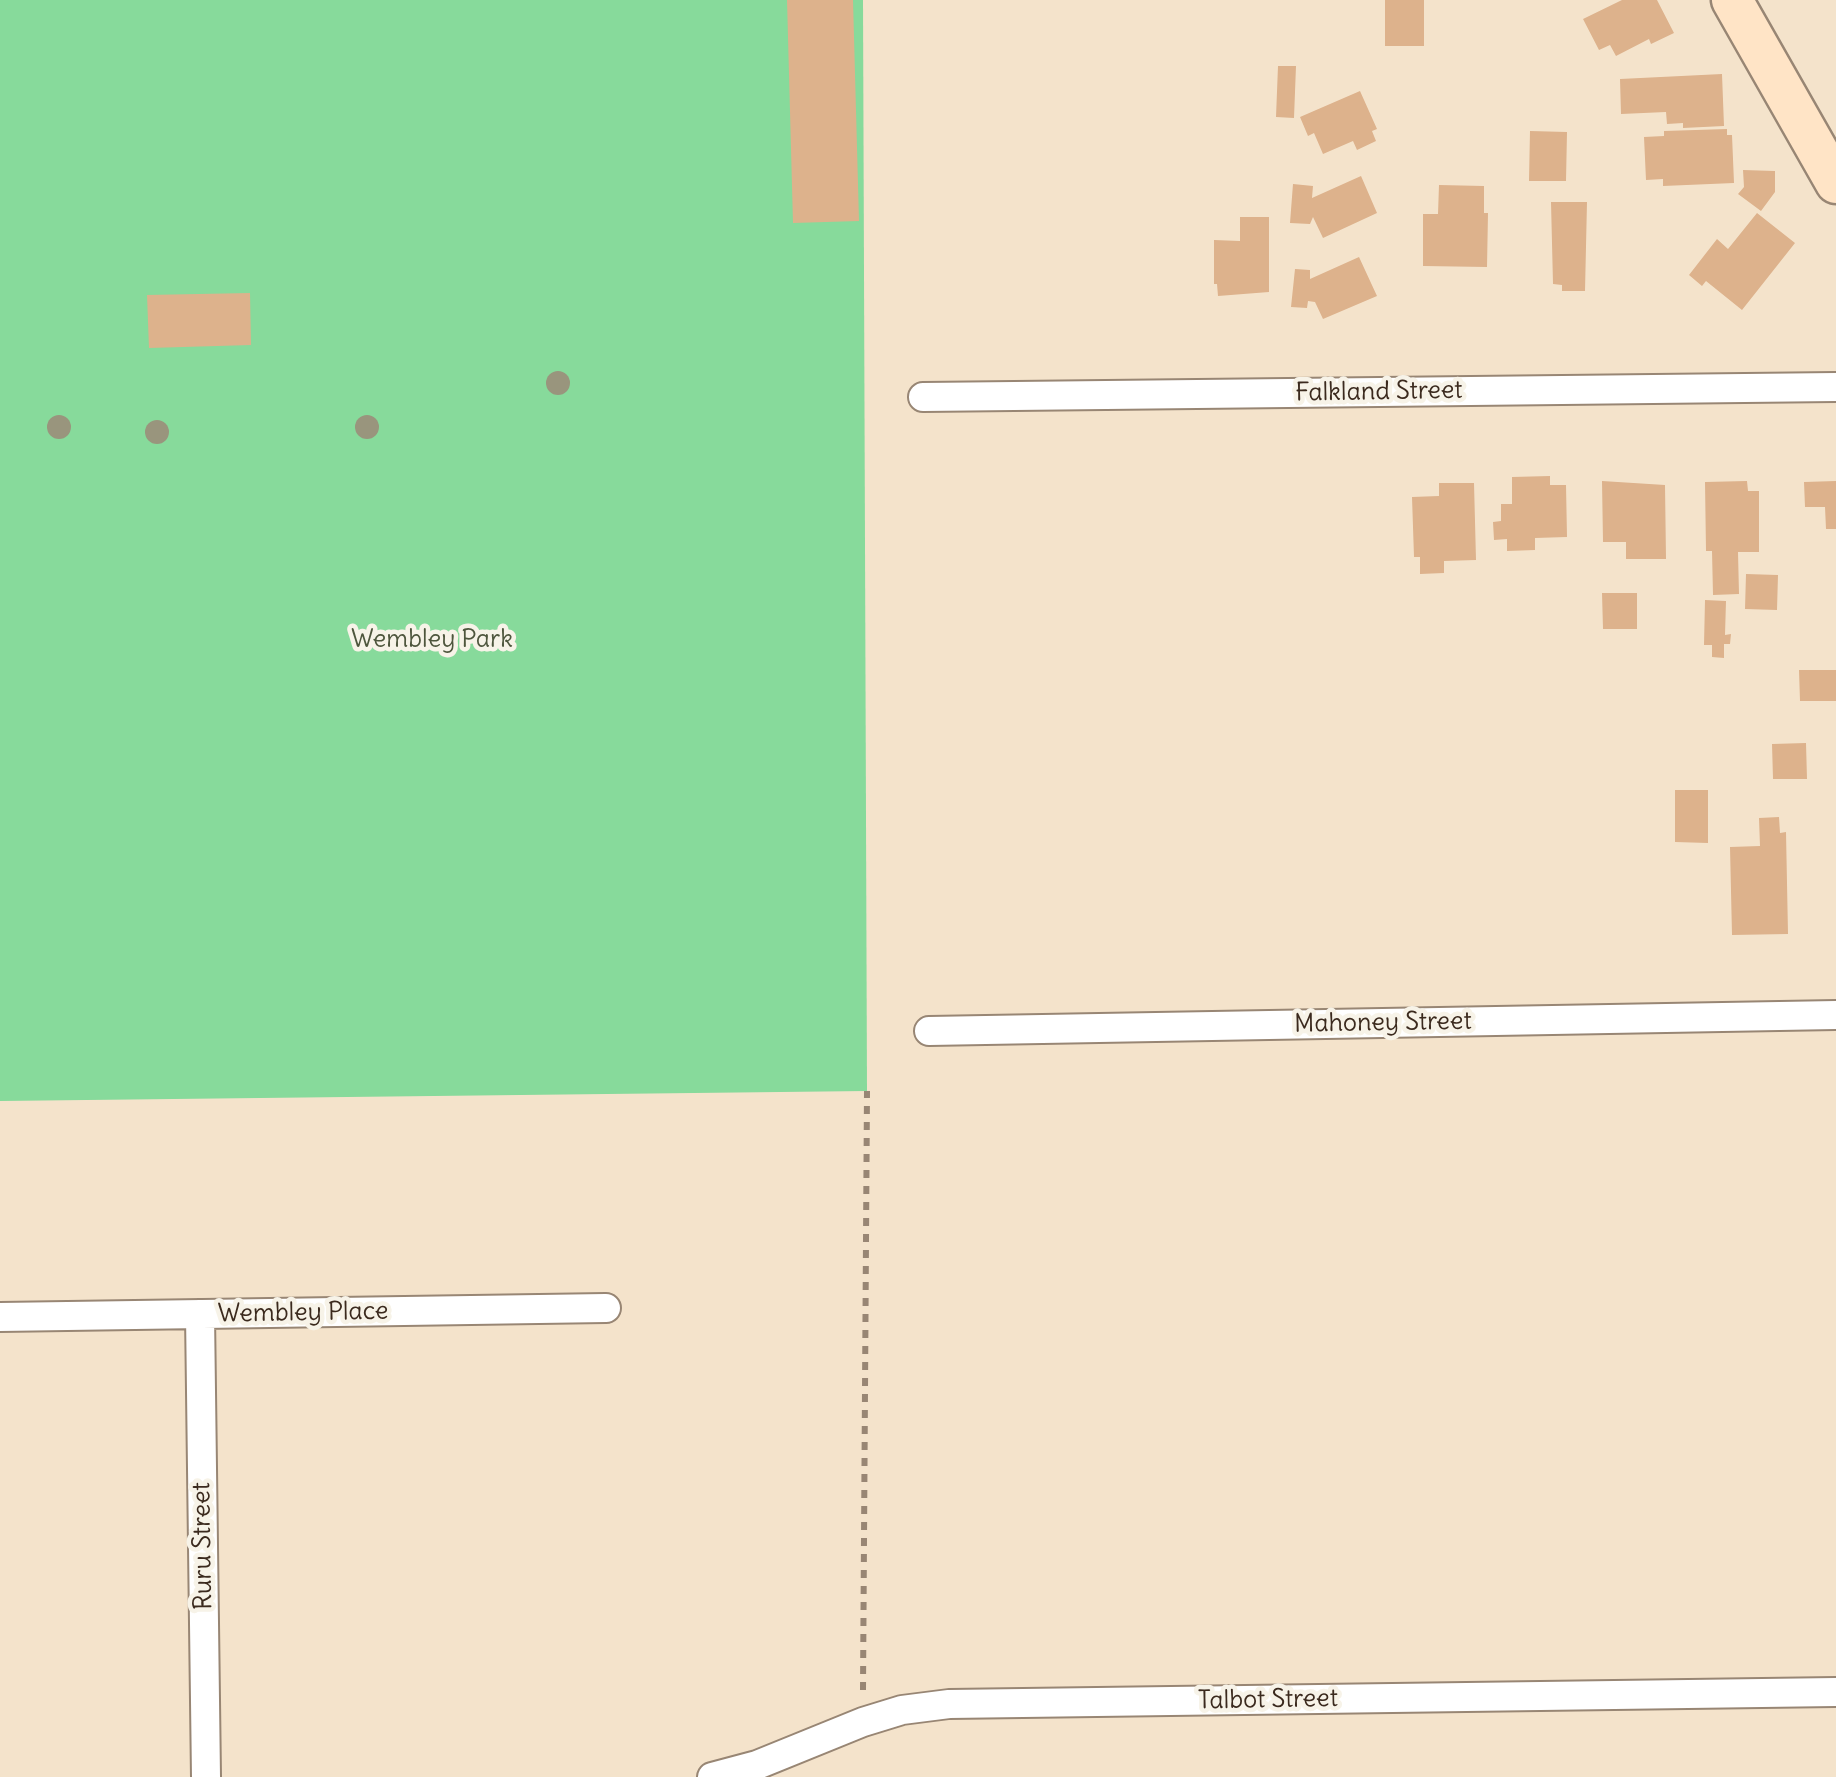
<!DOCTYPE html>
<style>
body{margin:0}
canvas{display:block;background:#f4e3cb}
</style>
<canvas width="1836" height="1777"></canvas>
<script>
const context = document.querySelector('canvas').getContext('2d');
context.lineJoin = 'round';
function fill(path, color) { context.fillStyle = color; context.fill(path, 'evenodd'); }
const shape = rows => new Path2D(rows.map(r => 'M' + r).join(''));
function stroke(path, color, width, dash) { context.strokeStyle = color; context.lineWidth = width; context.lineCap = dash ? 'butt' : 'round'; context.setLineDash(dash || []); context.stroke(path); }
function write(font, color, halo, rows, align = 'center') {
  context.font = font + ' Delius,sans-serif'; context.lineWidth = 9; context.setLineDash([]); context.textBaseline = 'middle'; context.strokeStyle = halo; context.fillStyle = color; for (const [text, x, y, turn = 0] of rows) {
    context.save(); context.translate(x, y); context.rotate((+turn || 0) * Math.PI / 180); context.textAlign = isNaN(turn) ? turn : align; if (halo) context.strokeText(text, 0, 0); context.fillText(text, 0, 0); context.restore();
  }
}
fill(shape([
 [0,0,863,0,867,1091,0,1101]
]), '#87da9b');
fill(shape([
 [787,0,853,0,859,221,793,223],
 [1385,0,1424,0,1424,46,1385,46],
 [1622,0,1657,0,1674,33,1651,44,1649,39,1616,56,1610,45,1599,50,1583,19],
 [1278,66,1296,66,1294,118,1276,117],
 [1722,74,1724,126,1683,128,1683,123,1667,124,1666,112,1621,114,1620,79],
 [1360,91,1377,129,1372,131,1376,141,1357,150,1353,141,1323,154,1314,133,1308,136,1300,117],
 [1727,129,1727,135,1732,135,1734,183,1663,186,1663,179,1646,180,1644,137,1664,136,1664,131],
 [1530,131,1567,132,1566,181,1529,181],
 [1743,170,1775,171,1775,192,1761,211,1738,194,1744,187],
 [1361,176,1377,213,1323,238,1313,217,1310,224,1290,223,1293,184,1313,186,1312,198],
 [1439,185,1484,186,1484,213,1488,213,1487,267,1423,266,1423,214,1438,214],
 [1551,202,1587,202,1585,291,1562,291,1562,285,1553,284],
 [1757,213,1795,243,1742,310,1706,281,1702,286,1689,275,1717,239,1728,249],
 [1240,217,1269,217,1269,292,1218,296,1217,284,1214,284,1214,240,1240,241],
 [1359,257,1377,296,1323,319,1315,302,1308,301,1307,308,1291,307,1295,269,1310,270,1310,279],
 [250,293,251,345,149,348,147,295],
 [1550,476,1550,485,1566,485,1567,537,1535,538,1535,550,1507,551,1507,539,1494,540,1493,522,1501,521,1501,504,1512,504,1512,477],
 [1602,481,1665,485,1666,559,1626,559,1626,542,1603,542],
 [1747,481,1748,491,1759,491,1759,552,1738,552,1739,594,1713,595,1712,551,1706,551,1705,482],
 [1836,481,1836,529,1826,529,1825,507,1805,507,1804,482],
 [1439,483,1474,483,1476,560,1444,561,1444,573,1420,574,1420,557,1414,557,1412,497,1439,496],
 [1746,574,1778,575,1777,610,1745,609],
 [1602,593,1637,593,1637,629,1603,629],
 [1705,600,1726,601,1725,635,1731,634,1730,644,1724,644,1724,658,1712,657,1712,645,1704,645],
 [1799,670,1836,670,1836,701,1800,701],
 [1806,743,1807,779,1773,779,1772,744],
 [1675,790,1708,790,1708,843,1675,842],
 [1779,817,1780,833,1786,832,1788,934,1732,935,1730,847,1760,846,1759,818]
]), '#ddb28c');
const street = shape([
 [923,397,1836,387],
 [929,1031,1836,1015],
 [200,1314,206,1777],
 [0,1317,606,1308],
 [712,1777,757,1765,863,1722,902,1710,949,1704,1836,1692]
]);
const secondary = shape([
 [1732,0,1836,183]
]);
stroke(street, '#988674', 32);
stroke(secondary, '#988674', 45);
stroke(shape([
 [863,1690,867,1091]
]), '#988674', 6, [8, 8]);
stroke(street, '#fff', 28);
stroke(secondary, '#ffe4c6', 40);
context.fillStyle = '#99957d';
for (const [x, y] of [
 [558,383],
 [59,427],
 [367,427],
 [157,432]
]) { context.beginPath(); context.arc(x, y, 12, 0, 2 * Math.PI); context.fill(); }
write('25px', '#3b2a1e', '#f7f3e8', [
 ["Falkland Street",1379,392,-1],
 ["Mahoney Street",1383,1023,-1],
 ["Wembley Place",303,1313,-1],
 ["Ruru Street",203,1546,-91],
 ["Talbot Street",1268,1700,-1]
]);
write('25px', '#4e563d', '#f7f3e8', [
 ["Wembley Park",432,640]
]);
</script>
